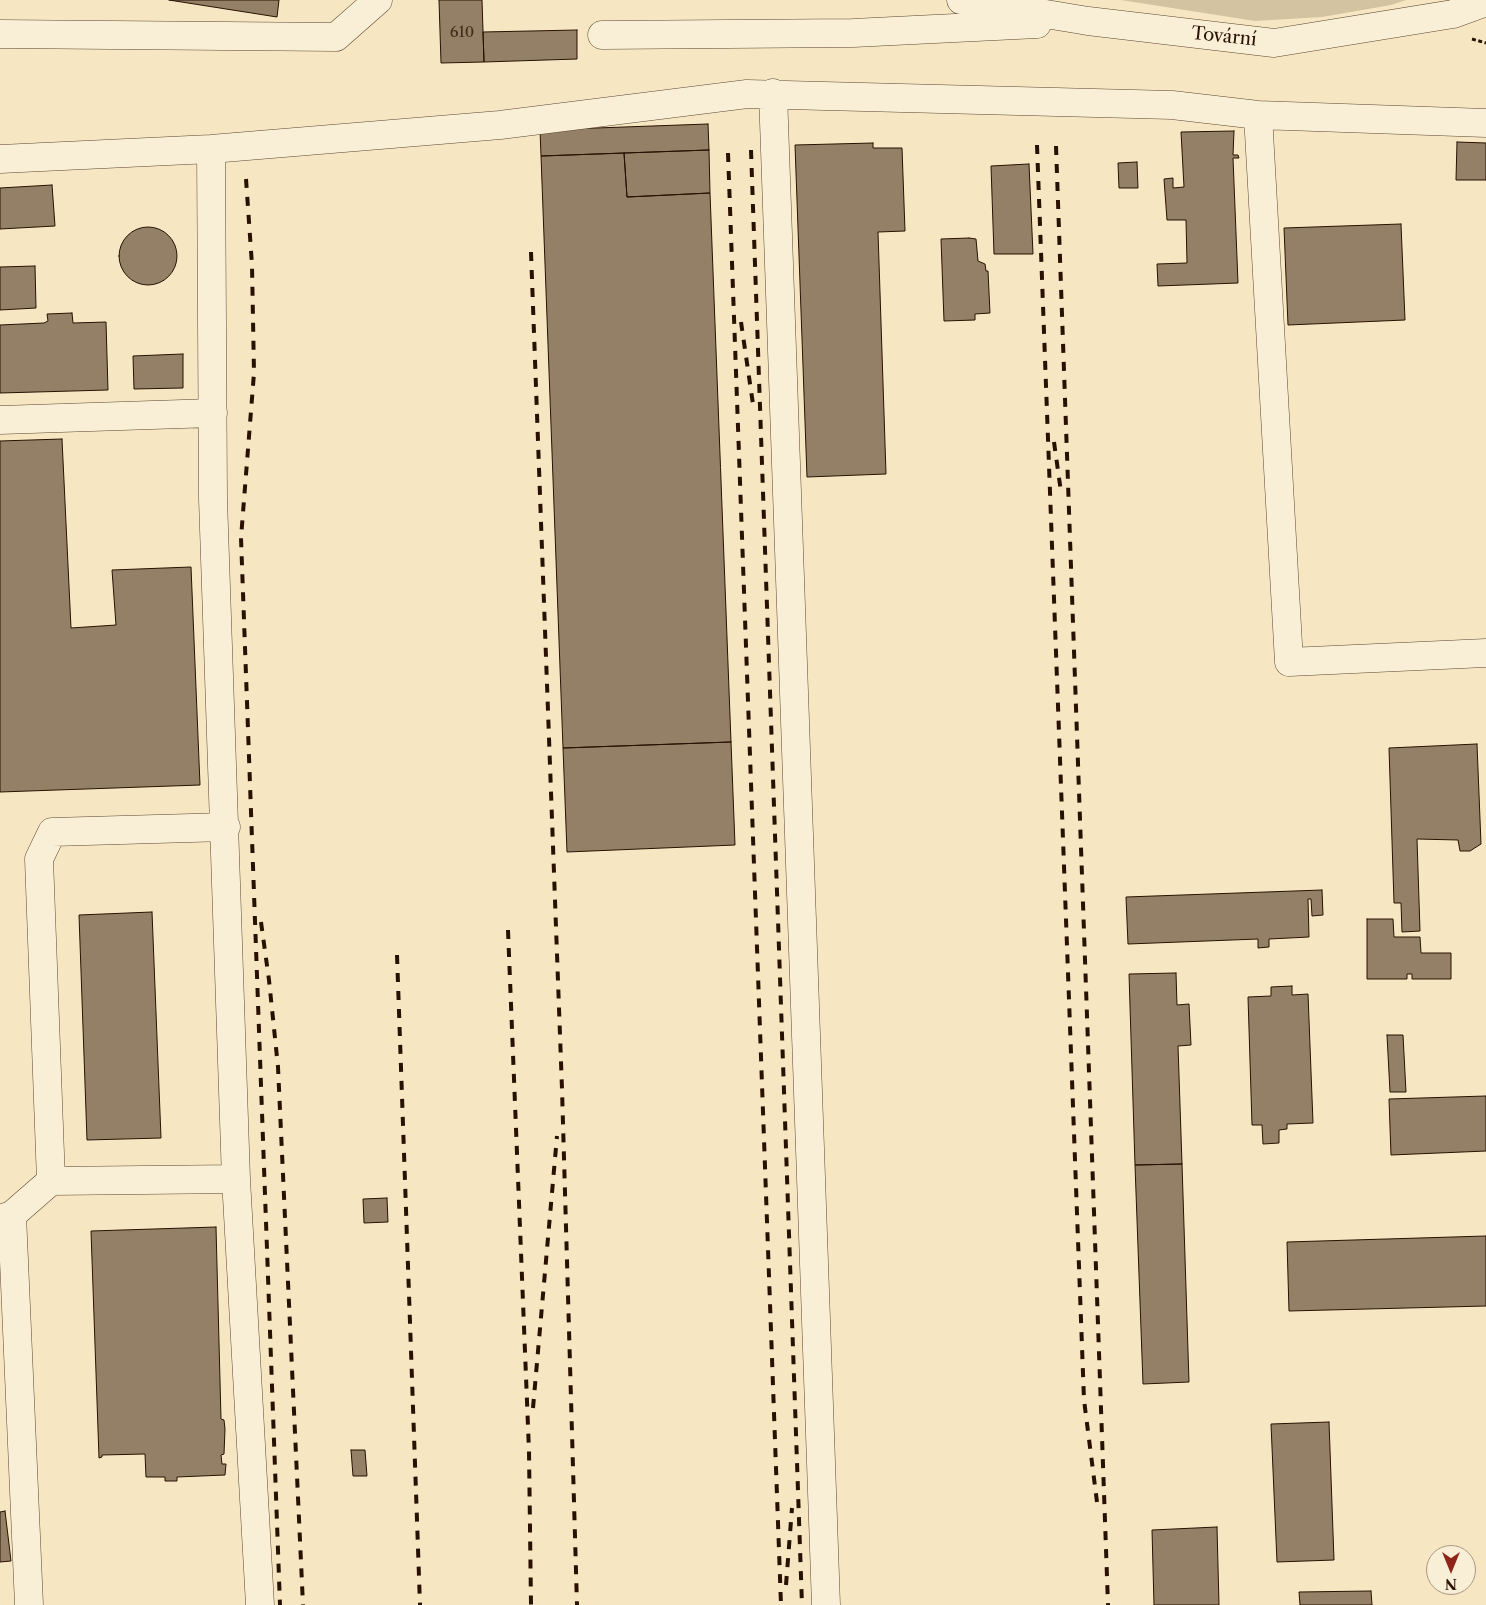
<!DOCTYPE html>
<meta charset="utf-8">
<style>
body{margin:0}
#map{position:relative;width:1486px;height:1605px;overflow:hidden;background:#f6e7c2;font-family:"Libre Caslon Text",serif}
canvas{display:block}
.north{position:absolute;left:1426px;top:1545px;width:50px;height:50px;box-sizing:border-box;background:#f9efd7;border:1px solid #a69682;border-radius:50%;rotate:180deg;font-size:14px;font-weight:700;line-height:20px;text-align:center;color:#291102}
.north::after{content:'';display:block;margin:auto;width:18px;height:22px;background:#8f2418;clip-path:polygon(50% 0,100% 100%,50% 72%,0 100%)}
</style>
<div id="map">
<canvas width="1486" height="1605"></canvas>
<div class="north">N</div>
</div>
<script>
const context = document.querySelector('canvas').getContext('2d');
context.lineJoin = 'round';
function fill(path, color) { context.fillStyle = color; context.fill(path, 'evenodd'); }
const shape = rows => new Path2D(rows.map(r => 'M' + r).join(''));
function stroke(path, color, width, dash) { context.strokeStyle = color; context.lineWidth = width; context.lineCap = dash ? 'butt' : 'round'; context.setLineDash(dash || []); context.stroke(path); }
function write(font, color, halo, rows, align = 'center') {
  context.font = font + ' "Libre Caslon Text",serif'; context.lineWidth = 4.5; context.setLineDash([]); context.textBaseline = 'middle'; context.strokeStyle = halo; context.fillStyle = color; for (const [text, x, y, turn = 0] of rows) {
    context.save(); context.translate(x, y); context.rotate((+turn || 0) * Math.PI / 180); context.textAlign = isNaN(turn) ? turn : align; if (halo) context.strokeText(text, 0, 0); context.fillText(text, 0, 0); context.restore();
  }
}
fill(shape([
 [1121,0,1406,0,1391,5,1322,17,1255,21]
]), '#d3c3a1');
const building = shape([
 [169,0,279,0,277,17,169,0],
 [439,0,482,0,484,62,441,63,439,0],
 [577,30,577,59,484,62,483,32,577,30],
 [708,124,709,150,541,156,540,130,708,124],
 [1234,131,1233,155,1238,155,1239,158,1233,158,1238,283,1158,286,1157,264,1187,263,1186,220,1167,220,1164,179,1173,178,1173,188,1184,187,1181,132,1234,131],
 [1457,142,1486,143,1486,180,1456,180,1457,142],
 [873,143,873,148,902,148,905,231,878,232,886,474,807,477,795,145,873,143],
 [709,150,710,193,627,197,624,153,709,150],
 [624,153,627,197,710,193,731,742,563,748,541,156,624,153],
 [1137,162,1138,188,1119,188,1118,163,1137,162],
 [1029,164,1033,254,994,254,991,166,1029,164],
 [52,185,55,226,0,229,0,188,52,185],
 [1401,224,1405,320,1288,325,1284,228,1401,224],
 '119 256a29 29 0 1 1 58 0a29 29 0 1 1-58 0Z',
 [969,238,976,239,978,261,985,264,986,271,988,271,990,313,975,314,975,320,944,321,941,239,969,238],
 [35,266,36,308,0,310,0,267,35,266],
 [72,313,73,323,106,322,108,390,0,393,0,325,44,323,48,321,47,314,72,313],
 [183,354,183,388,134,389,133,356,183,354],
 [62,439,71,628,116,625,112,570,191,567,200,785,0,792,0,441,62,439],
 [731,742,735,845,567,852,563,748,731,742],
 [1477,744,1481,844,1470,851,1460,851,1458,840,1417,839,1420,931,1402,932,1401,903,1394,903,1389,748,1477,744],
 [1322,890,1323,915,1312,916,1311,899,1308,899,1309,937,1269,939,1269,947,1258,948,1258,939,1128,944,1126,897,1322,890],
 [152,912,161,1138,87,1140,79,915,152,912],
 [1367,919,1393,919,1394,937,1420,937,1421,953,1451,953,1451,979,1412,979,1412,974,1407,974,1407,979,1367,979,1367,919],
 [1176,973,1177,1005,1189,1004,1191,1045,1178,1046,1182,1164,1135,1165,1129,974,1176,973],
 [1292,986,1292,995,1308,994,1313,1123,1287,1124,1287,1129,1279,1130,1279,1143,1263,1144,1262,1125,1252,1125,1248,997,1271,996,1271,987,1292,986],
 [1387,1035,1403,1035,1406,1092,1390,1092,1387,1035],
 [1486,1096,1486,1151,1391,1155,1389,1099,1486,1096],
 [1182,1164,1189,1382,1143,1384,1135,1165,1182,1164],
 [387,1198,388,1222,364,1223,363,1199,387,1198],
 [216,1227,221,1419,224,1420,225,1429,224,1454,221,1455,222,1464,226,1464,225,1475,177,1477,177,1481,165,1481,165,1477,146,1477,145,1454,102,1455,102,1457,99,1458,91,1231,216,1227],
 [1486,1236,1486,1306,1289,1311,1287,1242,1486,1236],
 [1329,1422,1334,1560,1277,1562,1271,1424,1329,1422],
 [351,1450,365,1450,367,1476,353,1476,351,1450],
 [5,1511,11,1561,0,1562,0,1512,5,1511],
 [1217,1527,1219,1605,1154,1605,1152,1530,1217,1527],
 [1371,1591,1372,1605,1300,1605,1299,1592,1371,1591]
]);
fill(building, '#948066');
stroke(building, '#291102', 1);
const minor = shape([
 [961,0,1088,21,1274,43,1453,14,1486,2],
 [0,34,336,37,378,0],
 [602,35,853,33,1037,24],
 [773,93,826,1605],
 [1258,115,1289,662,1486,653],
 [211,149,213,499,236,1179,260,1605],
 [0,159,211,149,500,125,747,94,1172,105,1258,115,1486,123],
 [0,420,213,413],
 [51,1181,39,859,52,832,226,827],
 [12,1215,29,1605],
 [0,1219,12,1215,51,1181,236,1179]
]);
stroke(minor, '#5c4632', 29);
stroke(shape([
 [1472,39,1486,43]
]), '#291102', 3, [4, 2.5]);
stroke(minor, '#f9efd7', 28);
stroke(shape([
 [1037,145,1084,1400,1097,1502],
 [1056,146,1108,1605],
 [751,150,802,1605],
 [728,153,781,1605],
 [246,179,252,265,254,373,241,538,280,1605],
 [531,252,562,1089,577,1605],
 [741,322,754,411],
 [1054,442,1061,492],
 [261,922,269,980,278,1067,303,1605],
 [508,930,529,1451,531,1605],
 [397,955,420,1605],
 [533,1408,557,1136],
 [786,1585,792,1508]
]), '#291102', 4, [9, 9]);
write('15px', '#442d1b', null, [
 ["610",462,33]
]);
write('18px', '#291102', '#f9efd7', [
 ["Tovární",1224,37,6]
]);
</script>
